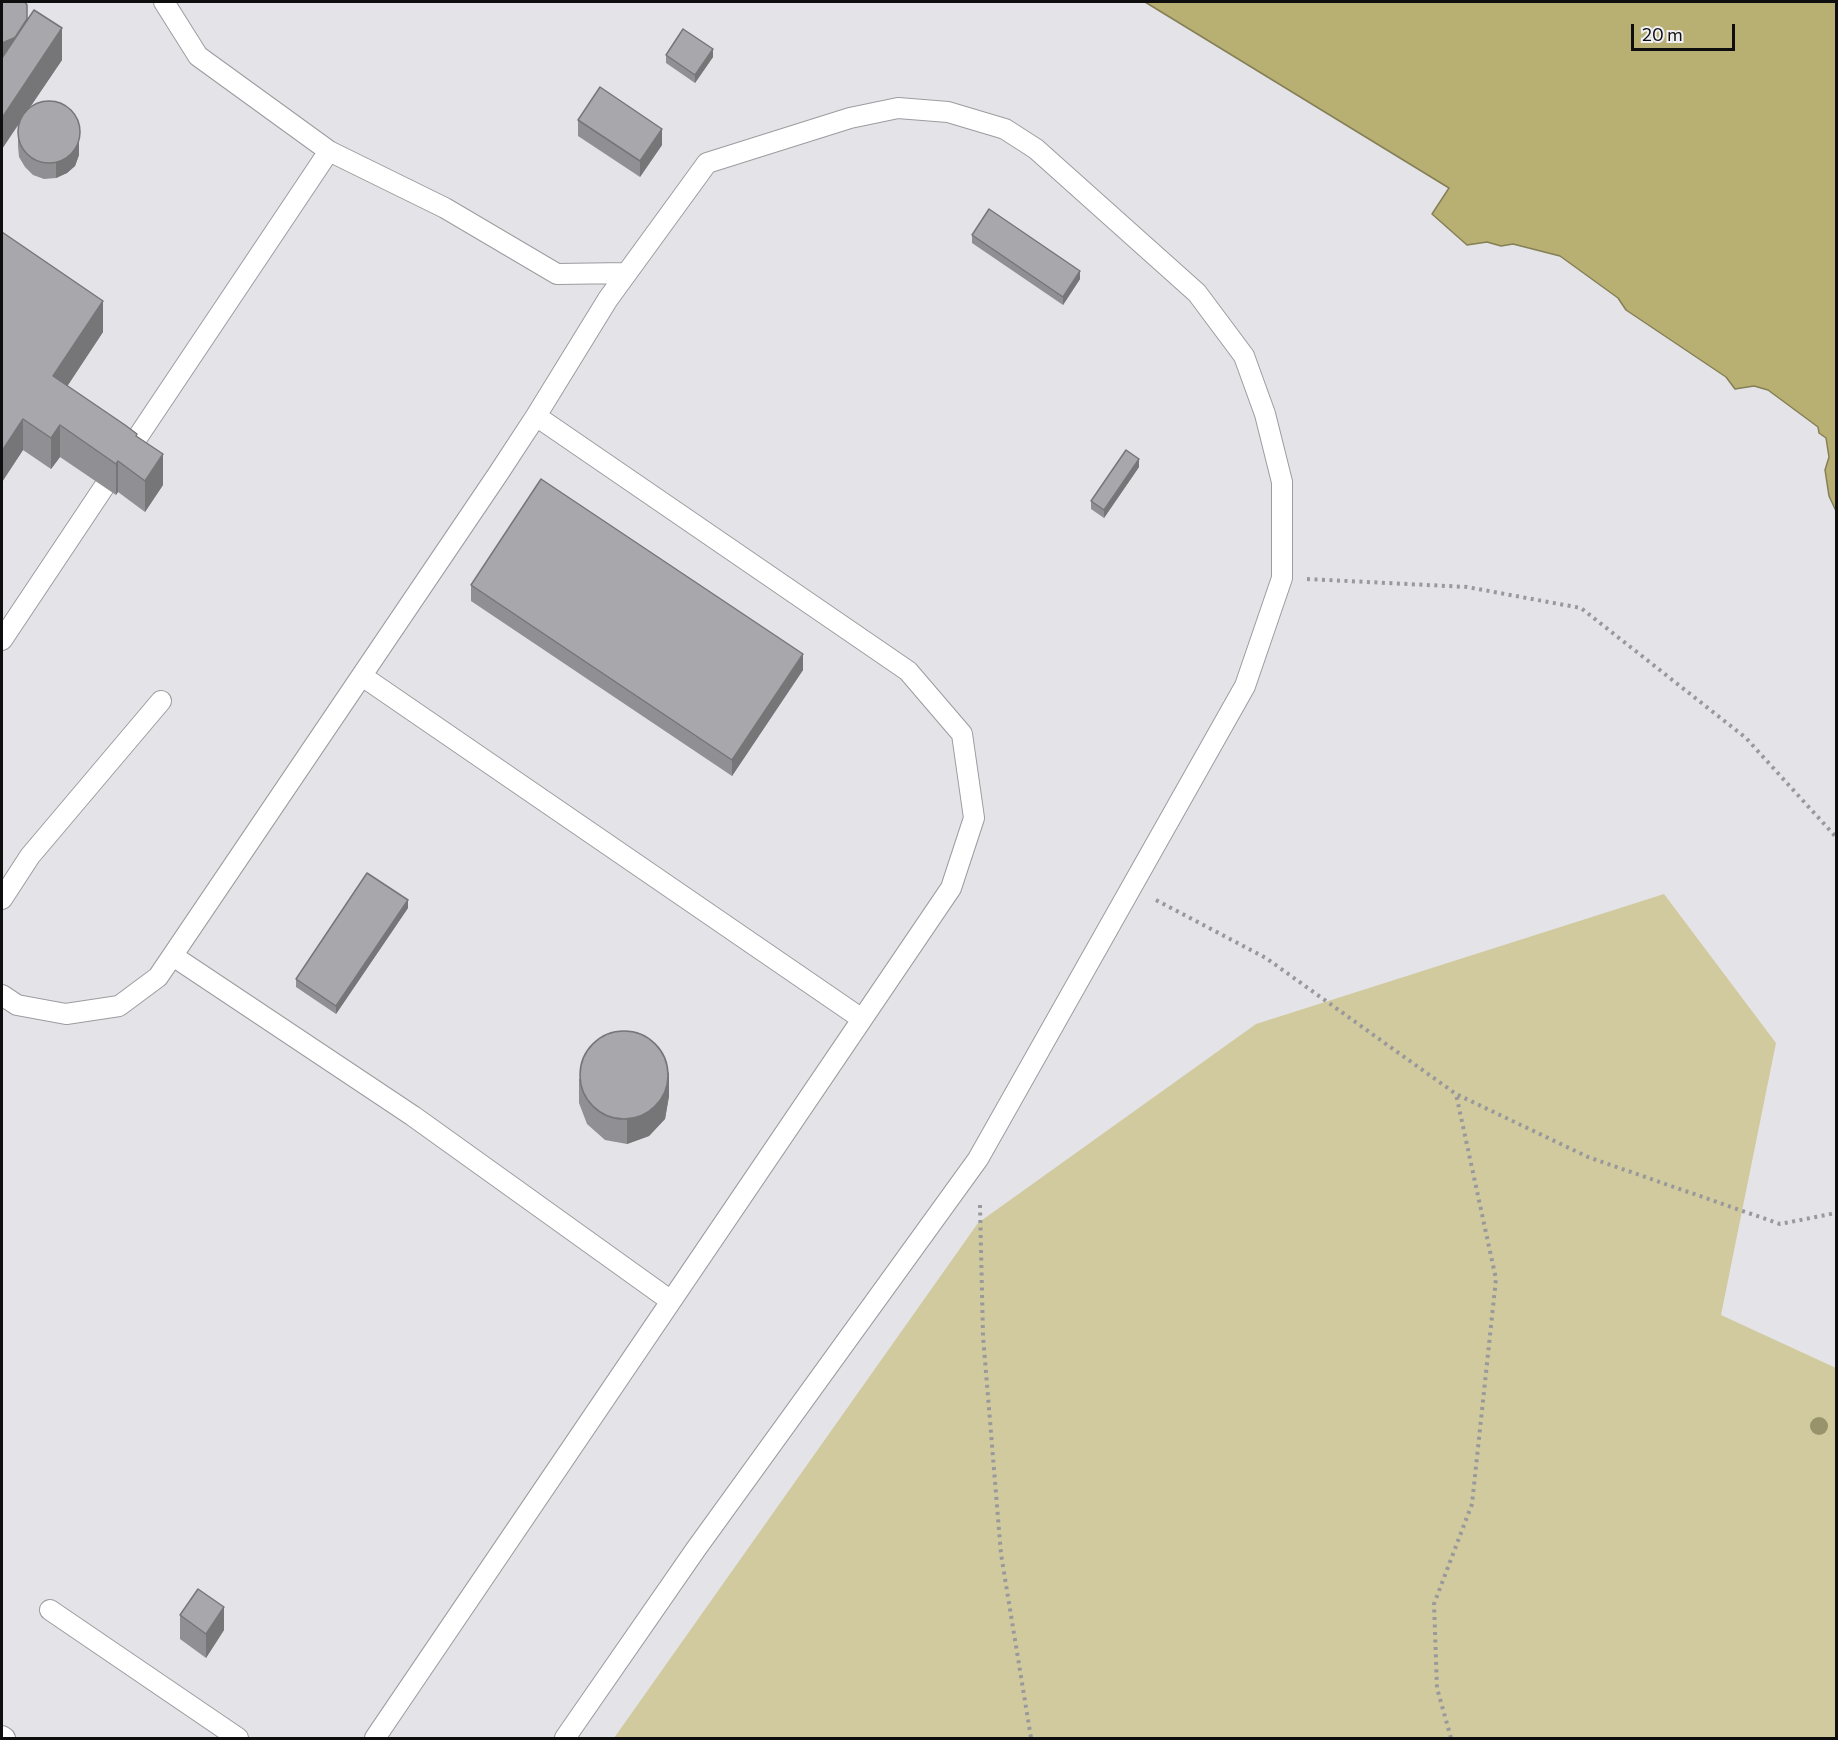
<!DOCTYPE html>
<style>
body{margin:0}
#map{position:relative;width:1838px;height:1740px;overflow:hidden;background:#e4e4e8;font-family:Commissioner,sans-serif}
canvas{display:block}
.frame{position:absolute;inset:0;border:3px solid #0e0e0f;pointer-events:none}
.scale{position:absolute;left:1631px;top:24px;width:104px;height:27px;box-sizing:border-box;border:3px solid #0e0e0f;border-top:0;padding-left:8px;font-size:18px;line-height:21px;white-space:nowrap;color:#0e0e0f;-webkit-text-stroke:4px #f1f1f5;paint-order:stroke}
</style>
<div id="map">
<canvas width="1838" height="1740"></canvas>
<div class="frame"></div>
<div class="scale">20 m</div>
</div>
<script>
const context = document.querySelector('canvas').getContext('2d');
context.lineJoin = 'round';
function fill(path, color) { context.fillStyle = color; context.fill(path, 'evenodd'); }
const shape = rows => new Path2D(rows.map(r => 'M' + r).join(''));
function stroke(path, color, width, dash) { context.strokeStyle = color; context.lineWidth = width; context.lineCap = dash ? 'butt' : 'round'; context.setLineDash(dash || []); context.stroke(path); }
fill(shape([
 [1664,894,1776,1043,1721,1315,1836,1368,1836,1738,614,1738,978,1223,1256,1024]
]), '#d1ca9e');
const water = shape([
 [1145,2,1836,2,1836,511,1829,496,1825,470,1829,457,1826,438,1819,433,1818,427,1768,390,1754,386,1735,389,1726,377,1626,310,1618,298,1560,256,1513,244,1501,246,1487,242,1467,245,1432,214,1449,188,1145,2]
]);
fill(water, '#b8af73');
stroke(water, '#857f55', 1.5);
const lane = shape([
 [164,2,198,56,329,151,445,208,557,274,626,273],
 [125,456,329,151],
 [2,640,104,487],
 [362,676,862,1019],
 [2,899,30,856,161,701],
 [173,956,413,1116,671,1301],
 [2,995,17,1005,66,1014,119,1006,158,977,498,474,536,416,608,299,707,163,850,118,898,108,948,112,1005,129,1036,149,1197,293,1244,356,1265,414,1282,482,1282,578,1245,686,978,1159,696,1549,565,1738],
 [50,1610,238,1738],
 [2,1736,5,1738],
 [375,1738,951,888,974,818,962,734,908,671,536,416]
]);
stroke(lane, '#9c9ca0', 22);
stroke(shape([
 [1307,579,1467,587,1581,608,1746,738,1836,837],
 [1156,900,1266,958,1456,1094,1588,1157,1780,1224,1836,1213],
 [980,1205,983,1336,1001,1554,1031,1738],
 [1451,1738,1437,1688,1434,1604,1472,1504,1496,1279,1456,1094]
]), '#99999c', 4, [3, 4.5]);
stroke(lane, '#fff', 20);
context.fillStyle = '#99936b';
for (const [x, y] of [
 [1819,1426]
]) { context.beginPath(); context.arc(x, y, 9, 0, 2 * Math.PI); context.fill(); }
fill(shape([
 [2,2,27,19,62,60,29,108,79,155,75,166,67,173,56,178,44,179,33,175,25,167,19,157,18,146,18,130,20,121,2,149],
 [666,55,713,57,695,83,666,63],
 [578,120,662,145,640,177,578,136],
 [2,232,103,332,67,386,137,437,163,485,145,512,118,492,116,495,60,457,51,469,23,450,2,482],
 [972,235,1080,279,1063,305,972,243],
 [1139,467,1104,518,1091,509,1091,501],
 [471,585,803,670,732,776,471,601],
 [408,908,336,1014,296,987,296,979],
 [579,1079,669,1096,665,1119,649,1136,627,1144,605,1140,587,1124,579,1103],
 [180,1615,224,1630,206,1658,180,1639]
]), '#909094');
fill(shape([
 [62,28,62,60,2,149,2,118],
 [27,35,3,59,3,43,14,38],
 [713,49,713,57,695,83,695,75],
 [79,125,79,155,75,166,67,173,56,178,56,162],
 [662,129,662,145,640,177,640,161],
 [1080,271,1080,279,1063,305,1063,297],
 [103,301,103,332,53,408,53,376],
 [23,419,23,450,2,482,2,451],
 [60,425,60,457,51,469,51,438],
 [163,454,163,485,145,512,145,481],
 [1139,459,1139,467,1104,518,1104,510],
 [118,461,118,492,116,495,116,464],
 [803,654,803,670,732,776,732,760],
 [408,900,408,908,336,1014,336,1006],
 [669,1072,669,1096,665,1119,649,1136,627,1144,627,1120],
 [224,1607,224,1630,206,1658,206,1634]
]), '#767678');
const building = shape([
 [2,2,25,2,27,5,27,19,16,36,14,38,2,43,2,2],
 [34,10,62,28,2,118,2,58,34,10],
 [683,29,713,49,695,75,666,55,683,29],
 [600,87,662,129,640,161,578,120,600,87],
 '18 132a31 31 0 1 1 62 0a31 31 0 1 1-62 0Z',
 [989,209,1080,271,1063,297,972,235,989,209],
 [2,232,103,301,53,376,125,425,137,434,136,436,163,454,145,481,118,461,116,464,60,425,51,438,23,419,2,451,2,232],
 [1126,450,1139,459,1104,510,1091,501,1126,450],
 [541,479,803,654,732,760,471,585,541,479],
 [367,873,408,900,336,1006,296,979,367,873],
 '580 1075a44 44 0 1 1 88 0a44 44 0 1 1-88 0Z',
 [198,1589,224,1607,206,1634,180,1615,198,1589]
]);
fill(building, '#a8a8ac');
stroke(building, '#767678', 1.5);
</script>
